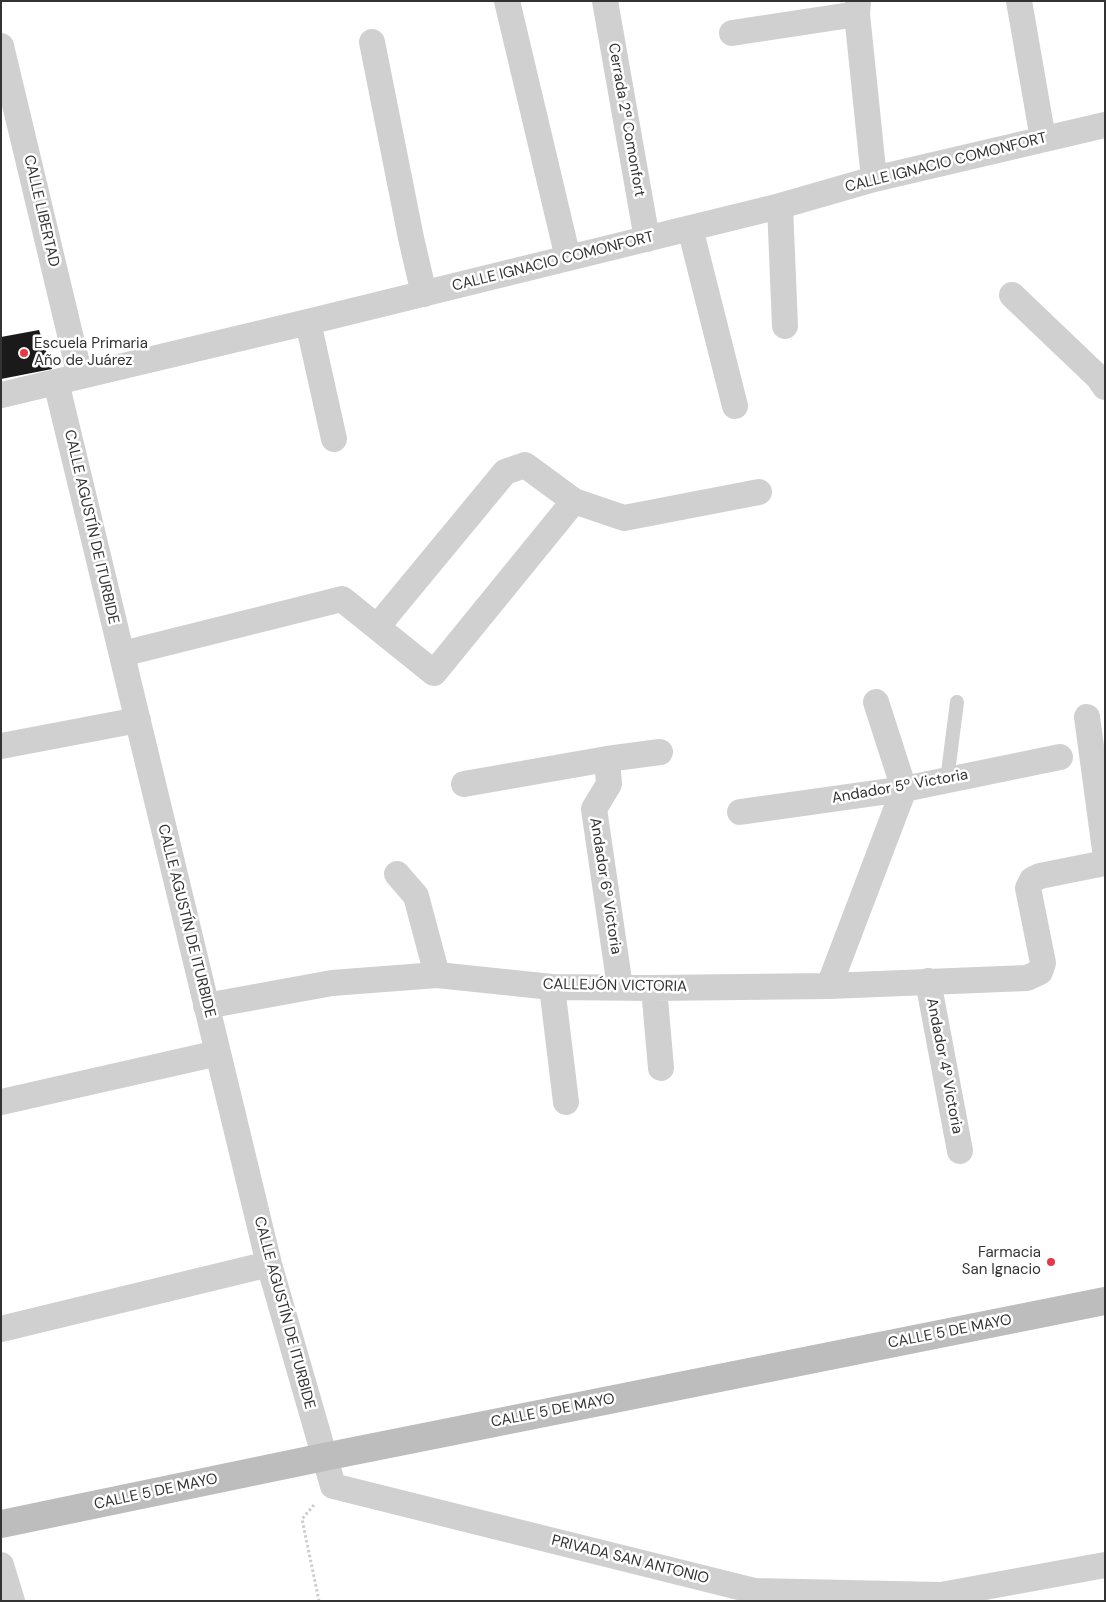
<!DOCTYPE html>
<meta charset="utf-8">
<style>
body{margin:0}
#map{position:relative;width:1106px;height:1602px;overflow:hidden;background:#fff;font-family:"DM Sans",sans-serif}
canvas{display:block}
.frame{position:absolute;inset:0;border:2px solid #333;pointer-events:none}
</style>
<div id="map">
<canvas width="1106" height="1602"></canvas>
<div class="frame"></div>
</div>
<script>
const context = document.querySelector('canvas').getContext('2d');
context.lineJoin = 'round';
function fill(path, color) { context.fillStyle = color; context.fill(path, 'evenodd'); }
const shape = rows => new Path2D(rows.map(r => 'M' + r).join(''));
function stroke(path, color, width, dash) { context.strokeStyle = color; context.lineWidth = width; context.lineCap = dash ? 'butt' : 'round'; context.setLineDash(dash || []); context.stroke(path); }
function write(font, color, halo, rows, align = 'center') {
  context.font = font + ' "DM Sans",sans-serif'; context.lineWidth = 5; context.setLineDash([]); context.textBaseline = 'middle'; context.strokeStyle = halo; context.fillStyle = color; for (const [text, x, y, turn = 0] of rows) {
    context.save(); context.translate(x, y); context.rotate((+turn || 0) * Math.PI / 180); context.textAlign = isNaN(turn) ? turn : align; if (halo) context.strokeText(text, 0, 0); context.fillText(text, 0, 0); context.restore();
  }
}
fill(shape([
 [39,330,52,369,1,379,1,337]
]), '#1a1a1a');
stroke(shape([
 [314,1505,302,1519,319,1601]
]), '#cdcdcd', 3, [2.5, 2.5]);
stroke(shape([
 [947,780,957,702]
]), '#d0d0d0', 14);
stroke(shape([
 [507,1,568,258],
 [605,1,647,239],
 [858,1,857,14,874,179],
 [1019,1,1043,139],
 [732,33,857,14],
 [372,42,411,238,424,294],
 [1,46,80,376],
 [780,206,785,326],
 [690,228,735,406],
 [1012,295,1098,377,1105,387],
 [308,322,334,439],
 [56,382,269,1264,333,1486,755,1591,940,1595,963,1601],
 [1,395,308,322,780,206,874,179,1105,125],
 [377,627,505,472,525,465,574,501],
 [122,654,342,599,434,673,574,501,624,518,759,492],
 [1087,717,1105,850],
 [1,746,138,720],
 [607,759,609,784,594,809,620,987],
 [464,784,607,759,660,752],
 [740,812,904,789,1060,757],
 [397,874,416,896,437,975],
 [928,981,960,1151],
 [829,986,904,789,876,702],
 [552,987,566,1102],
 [654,988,661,1068],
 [206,1006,332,983,437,975,552,987,654,988,829,986,1027,978,1040,972,1043,963,1028,888,1032,880,1040,876,1105,863],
 [1,1102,218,1053],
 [1,1329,269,1264],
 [1,1565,12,1601],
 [941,1595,1105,1565]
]), '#d0d0d0', 26);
stroke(shape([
 [1,1524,324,1457,1105,1301]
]), '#bdbdbd', 28);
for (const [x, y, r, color] of [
 [24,353,5,"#e63946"],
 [1051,1262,5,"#e63946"]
]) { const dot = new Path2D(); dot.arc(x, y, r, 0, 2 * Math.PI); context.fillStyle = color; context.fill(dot); stroke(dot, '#fff', 2); }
write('15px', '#333', '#fff', [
 ["Cerrada 2ª Comonfort",626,120,80],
 ["CALLE IGNACIO COMONFORT",946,163,-14],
 ["CALLE LIBERTAD",41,211,77],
 ["CALLE IGNACIO COMONFORT",553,262,-14],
 ["CALLE AGUSTÍN DE ITURBIDE",91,527,77],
 ["Andador 5º Victoria",900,787,-10],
 ["Andador 6º Victoria",605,886,81],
 ["CALLE AGUSTÍN DE ITURBIDE",186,921,76],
 ["CALLEJÓN VICTORIA",615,986,1],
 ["Andador 4º Victoria",944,1066,79],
 ["CALLE AGUSTÍN DE ITURBIDE",284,1313,75],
 ["CALLE 5 DE MAYO",950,1332,-11],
 ["CALLE 5 DE MAYO",553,1411,-11],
 ["CALLE 5 DE MAYO",156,1492,-12],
 ["PRIVADA SAN ANTONIO",630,1560,14]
]);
write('15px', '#333', '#fff', [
 ["Escuela Primaria",34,344],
 ["Año de Juárez",34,361],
 ["Farmacia",1041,1253,"right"],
 ["San Ignacio",1041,1270,"right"]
], 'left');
</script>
